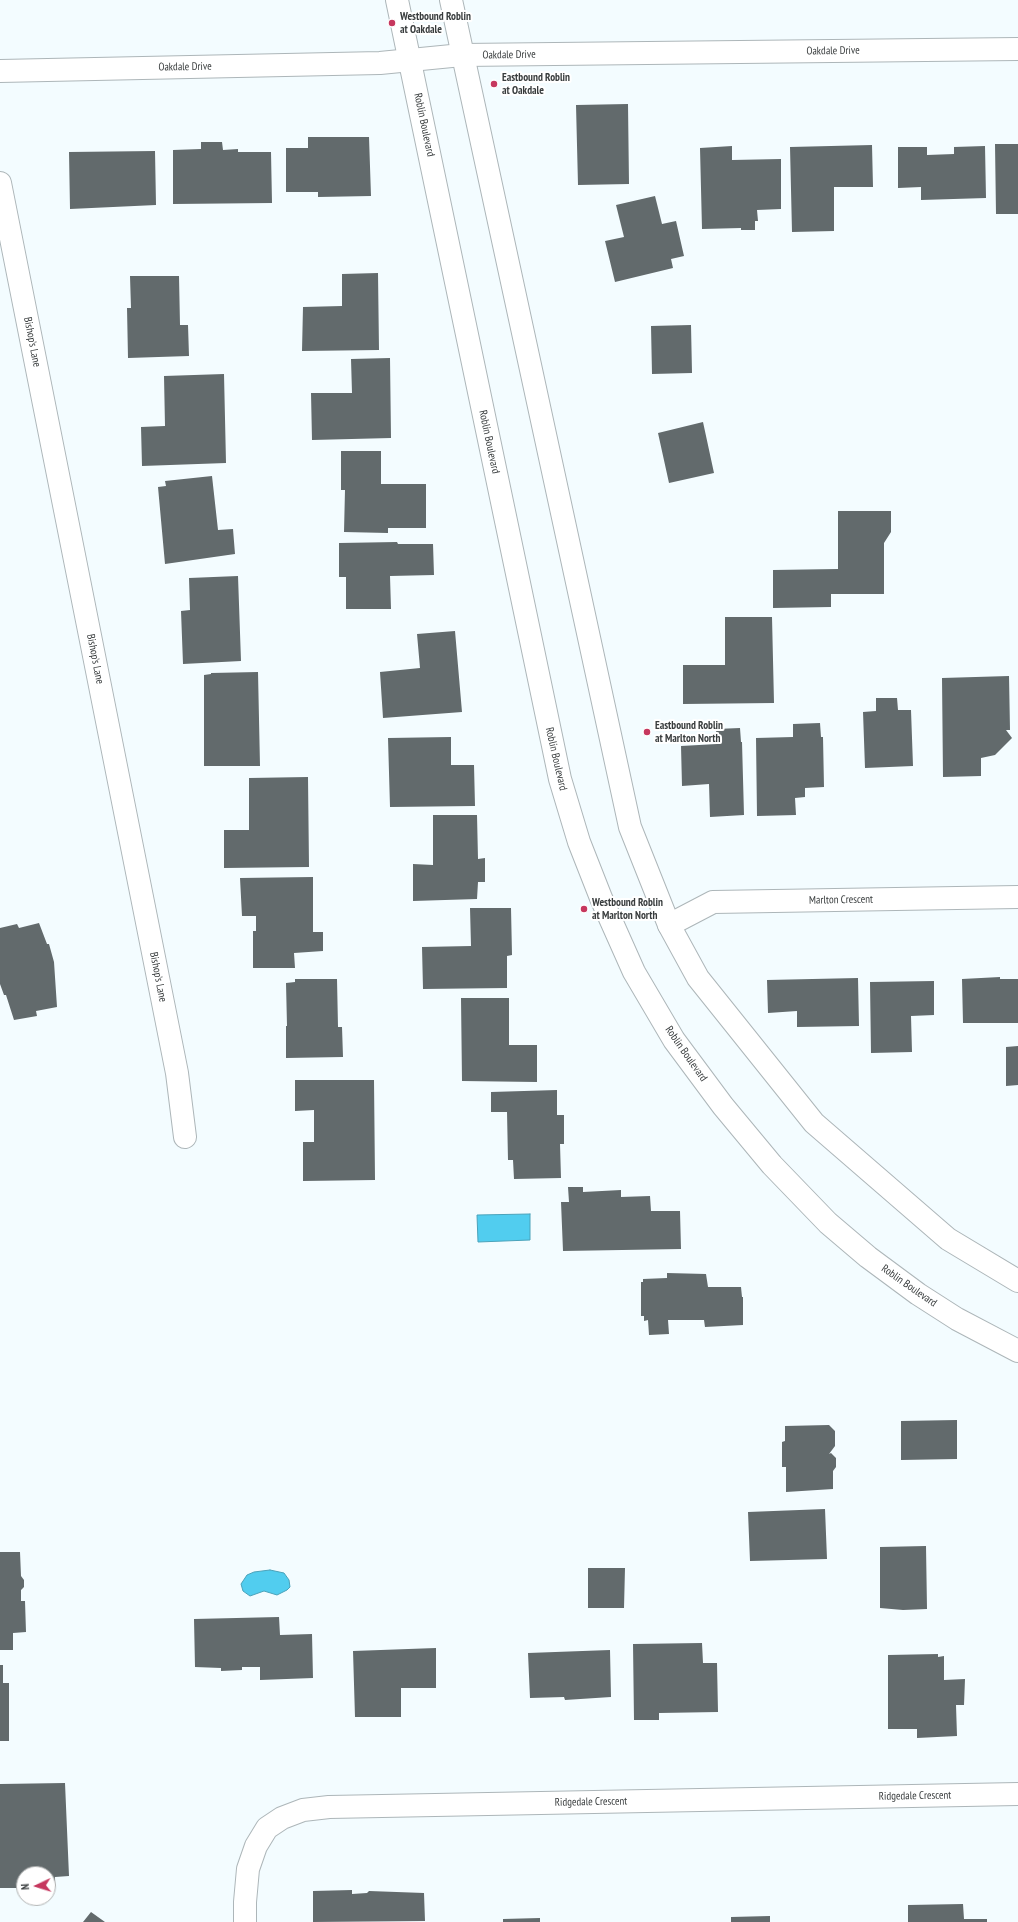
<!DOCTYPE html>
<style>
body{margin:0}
#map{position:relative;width:1018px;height:1922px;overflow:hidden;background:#f3fcff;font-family:"PT Sans Narrow",sans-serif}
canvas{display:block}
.north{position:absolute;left:16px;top:1866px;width:40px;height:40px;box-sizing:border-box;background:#fff;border:1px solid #afb1b1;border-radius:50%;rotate:266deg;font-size:11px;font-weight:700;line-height:16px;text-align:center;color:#383c3d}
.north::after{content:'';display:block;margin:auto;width:14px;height:18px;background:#c6375e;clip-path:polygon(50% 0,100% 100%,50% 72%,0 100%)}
</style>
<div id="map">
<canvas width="1018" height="1922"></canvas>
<div class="north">N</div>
</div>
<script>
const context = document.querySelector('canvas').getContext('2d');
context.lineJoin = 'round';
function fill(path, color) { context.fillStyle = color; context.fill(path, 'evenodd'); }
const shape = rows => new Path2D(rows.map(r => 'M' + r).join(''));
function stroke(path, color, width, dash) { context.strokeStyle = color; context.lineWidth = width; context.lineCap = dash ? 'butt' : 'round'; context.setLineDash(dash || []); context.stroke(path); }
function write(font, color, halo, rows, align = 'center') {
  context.font = font + ' "PT Sans Narrow",sans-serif'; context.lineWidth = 4; context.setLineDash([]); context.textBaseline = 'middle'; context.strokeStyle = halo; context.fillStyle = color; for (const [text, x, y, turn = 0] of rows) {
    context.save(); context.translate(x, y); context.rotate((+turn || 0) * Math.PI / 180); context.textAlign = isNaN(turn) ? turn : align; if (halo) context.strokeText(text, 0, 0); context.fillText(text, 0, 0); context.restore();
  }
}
const water = shape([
 [530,1214,530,1240,478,1242,477,1215,530,1214],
 [270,1570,284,1573,289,1580,290,1587,287,1590,277,1595,264,1591,250,1596,243,1591,241,1584,247,1575,254,1572,270,1570]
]);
fill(water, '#51cdef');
stroke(water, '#4aa2ba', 1);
fill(shape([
 [628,104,629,184,578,185,576,105],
 [308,137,369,137,371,196,318,197,318,192,286,192,286,148,308,148],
 [201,142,222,142,223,150,238,149,238,152,271,152,272,203,173,204,173,150,201,149],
 [995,144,1018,144,1018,214,996,214],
 [872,145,873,187,834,187,834,231,792,232,790,147],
 [732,146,732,160,781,159,781,209,757,210,758,221,755,221,755,230,741,230,741,228,702,229,700,148],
 [985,146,986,198,921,200,921,187,898,188,898,147,927,147,927,155,954,154,954,147],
 [155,151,156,205,70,209,69,152],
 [655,196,662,224,676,221,684,256,671,259,673,268,615,282,605,241,624,237,616,205],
 [378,273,379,350,302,351,303,307,342,306,342,274],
 [130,276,179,276,180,325,188,325,189,356,128,358,127,308,131,308],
 [691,325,692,373,652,374,651,326],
 [390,358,391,438,312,440,311,393,352,393,351,359],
 [224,374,226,463,142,466,141,427,165,426,164,376],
 [703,422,714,473,669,483,658,433],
 [341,451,381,451,381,484,426,484,426,528,388,528,388,533,344,532,345,490,341,490],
 [212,476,218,530,233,529,235,554,165,564,158,487,166,486,165,481],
 [838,511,891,511,891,532,884,543,884,594,831,594,831,607,773,608,773,570,838,569],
 [397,542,398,544,433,544,434,575,390,576,391,609,346,609,346,577,339,577,339,543],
 [238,576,241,661,183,664,181,611,190,610,189,578],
 [725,617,772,617,774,703,683,704,683,665,725,665],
 [455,631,462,712,383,718,380,672,420,668,417,634],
 [258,672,260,766,204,766,204,675,211,674,211,673],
 [1009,676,1010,730,1006,730,1012,738,995,755,981,758,981,776,943,777,942,678],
 [876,698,897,698,898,710,911,710,913,766,865,768,863,712,876,711],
 [820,723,821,737,823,737,824,787,805,788,805,797,795,798,796,815,757,816,756,738,793,737,793,724],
 [740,728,741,742,742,742,744,815,710,817,709,784,682,786,681,746,717,744,716,729],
 [451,737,451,765,474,765,475,806,390,807,388,738],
 [308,777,309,867,224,868,224,830,249,830,249,778],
 [433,815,477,815,478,859,485,858,485,882,478,882,477,899,413,901,413,864,433,865],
 [313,877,313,932,323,932,323,951,294,953,295,968,253,968,253,931,256,931,256,916,242,916,240,878],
 [470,908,511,908,512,955,507,956,507,988,423,989,422,947,471,946],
 [39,923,47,944,49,944,54,962,57,1007,36,1011,37,1016,14,1020,6,995,4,995,0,984,0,928,17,924,19,928],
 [1000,977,1000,979,1018,979,1018,1023,963,1023,962,979],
 [858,978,859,1026,797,1027,797,1011,768,1013,767,980],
 [295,979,337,979,338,1027,342,1027,343,1057,286,1058,286,1026,287,1026,286,983,295,982],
 [934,981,934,1015,911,1016,912,1052,871,1053,870,982],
 [461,998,509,998,509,1045,537,1045,537,1082,462,1081],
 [1018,1046,1018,1085,1006,1086,1006,1047],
 [295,1080,374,1080,375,1180,303,1181,303,1142,314,1142,314,1110,295,1111],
 [557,1090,557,1115,564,1115,564,1144,560,1144,561,1178,514,1179,513,1160,508,1160,507,1112,491,1112,491,1092],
 [568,1187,583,1187,583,1192,621,1190,621,1197,650,1196,651,1211,680,1211,681,1249,563,1251,561,1202,569,1202],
 [667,1273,706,1274,708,1287,741,1287,742,1297,743,1297,743,1325,705,1327,704,1320,668,1320,669,1334,649,1335,648,1320,644,1321,644,1316,641,1316,641,1282,643,1282,643,1279,667,1278],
 [957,1420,957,1459,901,1460,901,1421],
 [829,1425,835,1431,835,1446,829,1454,831,1453,836,1458,836,1467,833,1471,833,1489,786,1492,786,1467,782,1467,782,1442,785,1441,785,1426],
 [825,1509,827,1559,750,1561,748,1512],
 [926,1546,927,1609,903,1610,880,1608,880,1547],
 [0,1552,20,1552,21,1576,24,1580,24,1587,21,1590,21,1601,25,1601,26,1632,13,1633,13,1650,0,1650],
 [588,1568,625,1568,624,1608,588,1608],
 [279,1617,280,1635,312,1634,313,1678,260,1680,260,1667,242,1667,242,1670,221,1671,221,1668,195,1667,194,1619],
 [702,1643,703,1663,717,1663,718,1712,659,1713,659,1720,634,1720,633,1644],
 [436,1648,436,1688,401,1688,401,1717,355,1717,353,1651],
 [610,1650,611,1697,565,1700,564,1697,530,1698,528,1653],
 [938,1654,938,1657,944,1656,944,1680,965,1679,964,1705,956,1705,957,1736,917,1738,917,1729,888,1729,888,1655],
 [0,1665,3,1665,3,1683,9,1683,9,1741,0,1741],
 [65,1783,69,1876,55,1877,55,1887,48,1887,48,1874,24,1874,24,1888,0,1888,0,1784],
 [352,1890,352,1894,367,1893,369,1891,424,1893,425,1921,313,1922,313,1891],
 [963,1904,964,1919,987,1919,987,1922,908,1922,908,1905],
 [91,1912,105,1922,83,1922],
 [770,1916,770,1922,731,1922,731,1917],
 [540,1918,540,1922,503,1922,503,1919]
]), '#626a6c');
const minor = shape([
 [0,71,380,63,462,55,1018,49],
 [0,183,177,1073,185,1137],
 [669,925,713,902,1018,897],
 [245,1922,245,1902,248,1869,256,1846,267,1828,282,1818,303,1810,329,1807,1018,1794]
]);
const major = shape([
 [397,0,560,779,579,842,601,898,634,972,674,1040,723,1106,772,1165,828,1223,868,1257,918,1294,957,1319,1018,1351],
 [451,0,630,827,669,925,698,978,814,1123,948,1239,1018,1281]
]);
stroke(minor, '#adb6b9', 24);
stroke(major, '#adb6b9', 24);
stroke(minor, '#fff', 22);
stroke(major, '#fff', 22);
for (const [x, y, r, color] of [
 [392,23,4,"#c6375e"],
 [494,84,4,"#c6375e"],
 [647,732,4,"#c6375e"],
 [584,909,4,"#c6375e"]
]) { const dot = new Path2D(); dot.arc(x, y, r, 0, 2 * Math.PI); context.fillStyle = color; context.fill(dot); stroke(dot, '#fff', 1.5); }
write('bold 11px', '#383c3d', '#fff', [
 ["Westbound Roblin",400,17],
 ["at Oakdale",400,30],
 ["Eastbound Roblin",502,78],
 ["at Oakdale",502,91],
 ["Eastbound Roblin",655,726],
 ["at Marlton North",655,739],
 ["Westbound Roblin",592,903],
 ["at Marlton North",592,916]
], 'left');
write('11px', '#383c3d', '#fff', [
 ["Oakdale Drive",833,51,-1],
 ["Oakdale Drive",509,55,-1],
 ["Oakdale Drive",185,67,-1],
 ["Roblin Boulevard",424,125,78],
 ["Bishop's Lane",32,342,79],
 ["Roblin Boulevard",489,442,78],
 ["Bishop's Lane",95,659,79],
 ["Roblin Boulevard",556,759,77],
 ["Marlton Crescent",841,900,-1],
 ["Bishop's Lane",158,977,79],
 ["Roblin Boulevard",686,1054,55],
 ["Roblin Boulevard",909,1286,35],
 ["Ridgedale Crescent",915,1796,-1],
 ["Ridgedale Crescent",591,1802,-1]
]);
</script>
